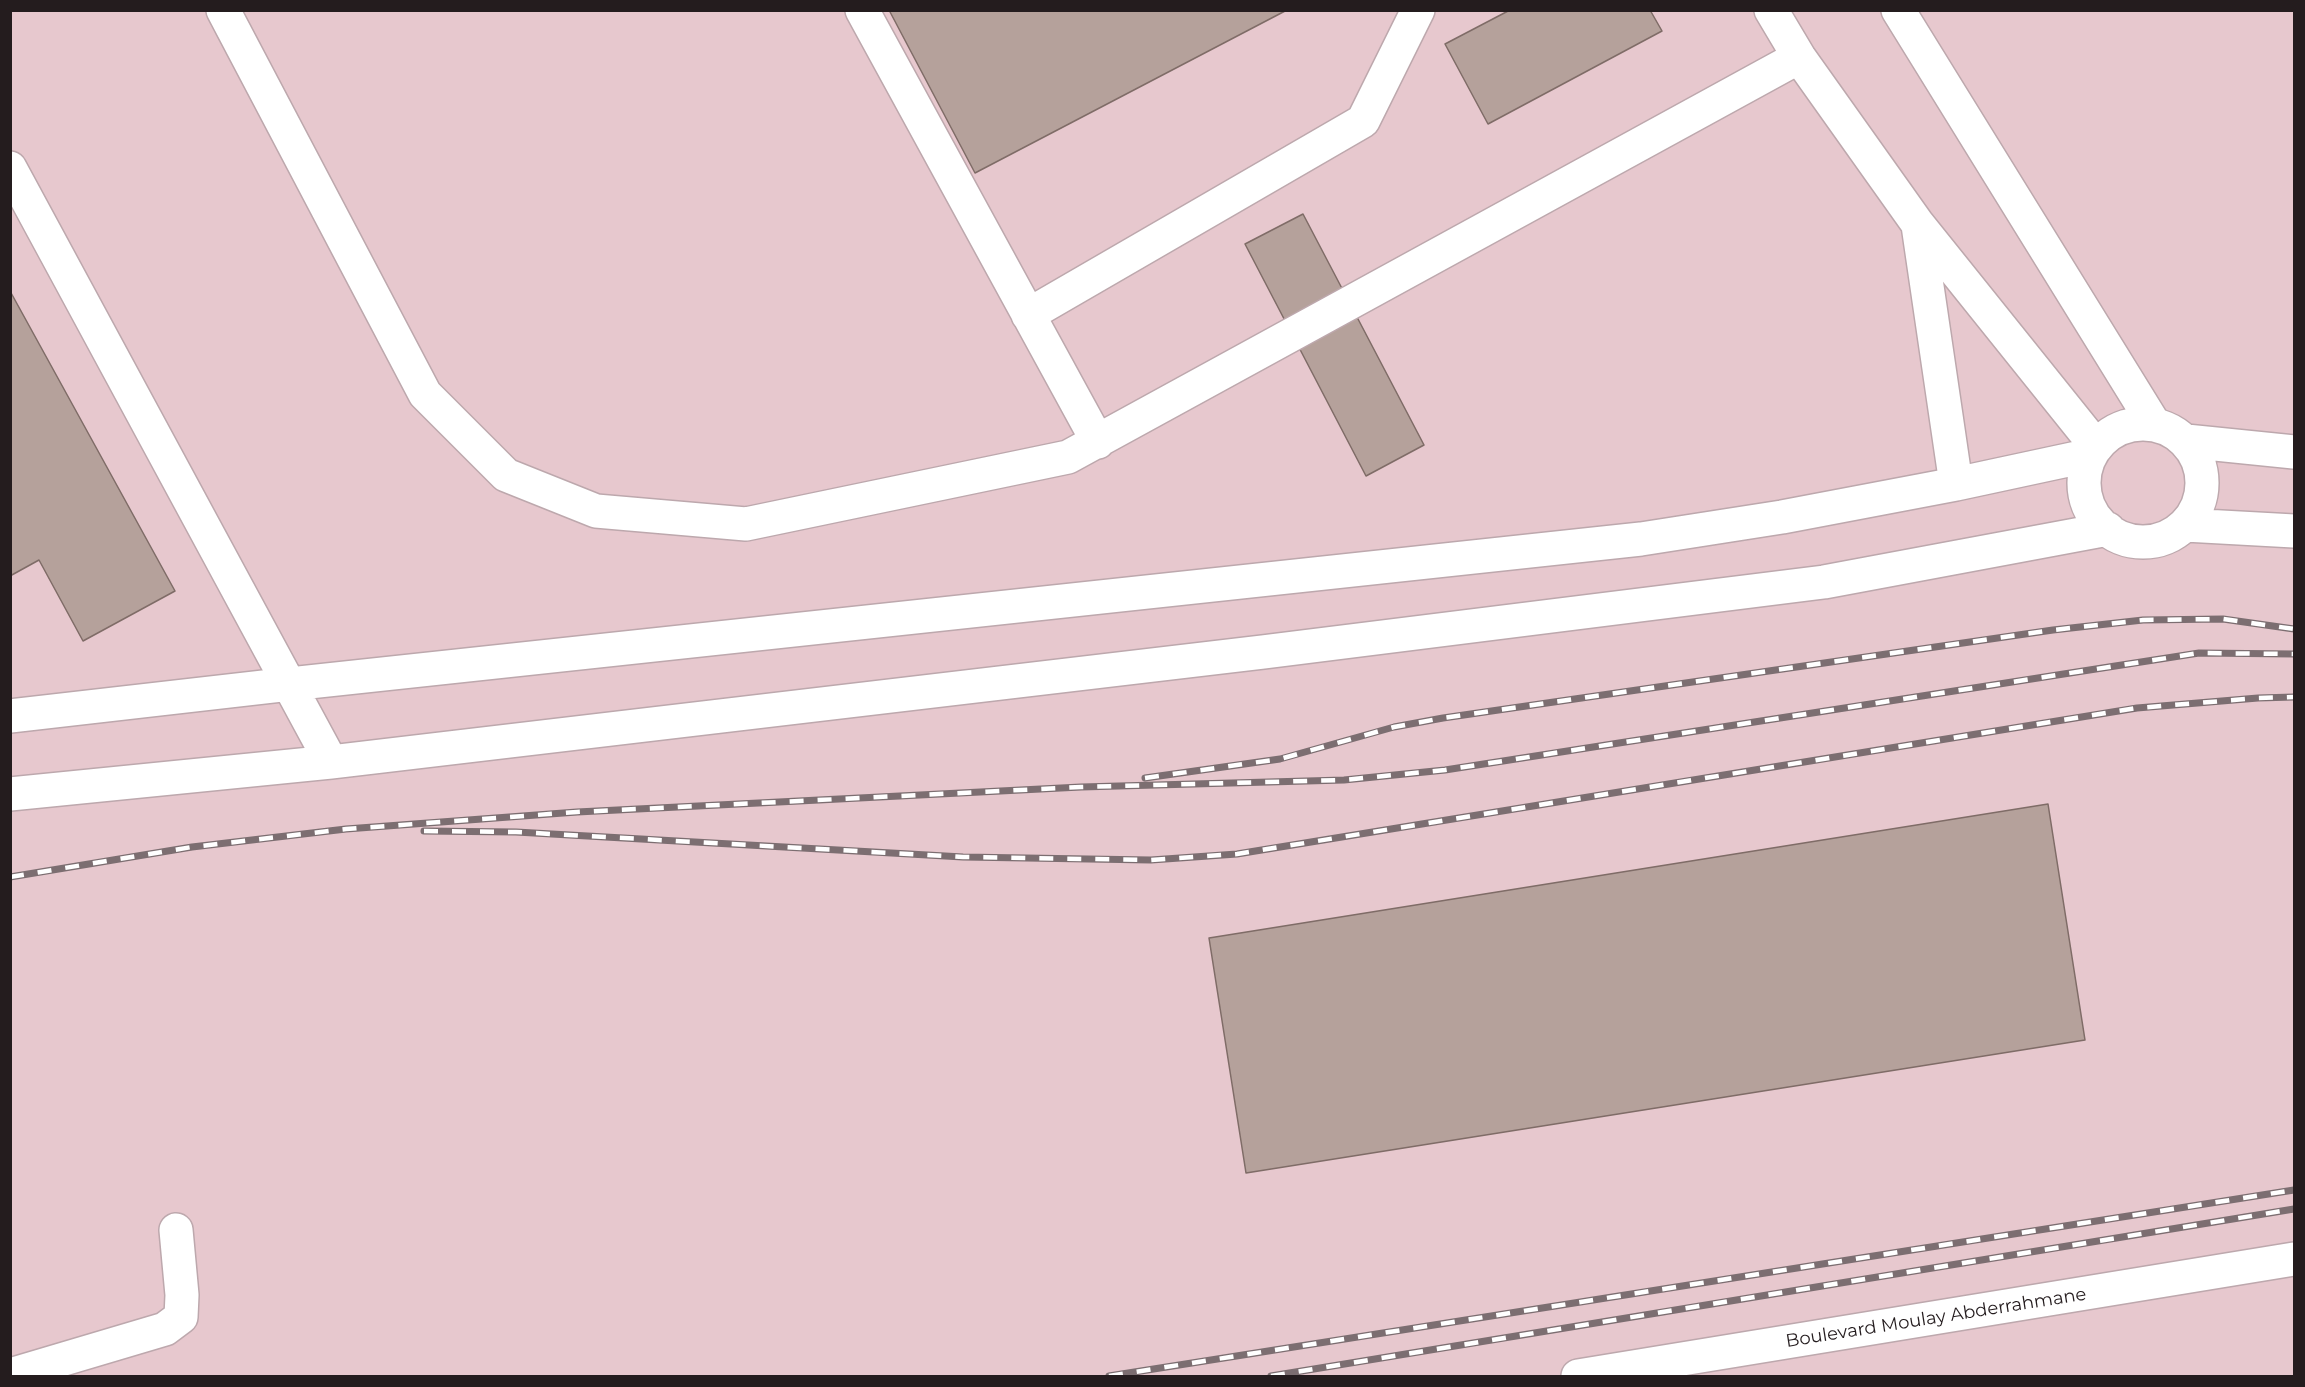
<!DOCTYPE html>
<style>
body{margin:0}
#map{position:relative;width:2305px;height:1387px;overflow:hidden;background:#eed8dc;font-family:Montserrat,sans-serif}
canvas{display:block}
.frame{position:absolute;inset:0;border:12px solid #241c1e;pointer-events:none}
</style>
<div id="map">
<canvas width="2305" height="1387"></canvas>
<div class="frame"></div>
</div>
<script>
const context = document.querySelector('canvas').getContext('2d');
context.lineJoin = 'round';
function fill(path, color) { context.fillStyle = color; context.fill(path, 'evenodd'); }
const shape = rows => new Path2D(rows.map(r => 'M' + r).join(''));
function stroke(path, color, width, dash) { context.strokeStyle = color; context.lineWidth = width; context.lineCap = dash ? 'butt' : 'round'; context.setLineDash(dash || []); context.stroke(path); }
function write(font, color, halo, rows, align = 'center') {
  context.font = font + ' Montserrat,sans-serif'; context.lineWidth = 6; context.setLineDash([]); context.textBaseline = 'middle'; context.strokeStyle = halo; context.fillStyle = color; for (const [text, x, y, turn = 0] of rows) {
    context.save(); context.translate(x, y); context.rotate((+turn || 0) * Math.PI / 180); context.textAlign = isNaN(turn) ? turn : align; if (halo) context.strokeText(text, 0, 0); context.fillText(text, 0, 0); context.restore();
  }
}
fill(shape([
 [11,11,2294,11,2294,1376,11,1376]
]), '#e7c8ce');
const building = shape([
 [889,10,1287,10,975,173,889,10],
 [1510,10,1650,10,1662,31,1488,124,1445,44,1510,10],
 [1303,214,1424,445,1366,476,1245,244,1303,214],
 [10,291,175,591,83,641,39,560,10,576,10,291],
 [2048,804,2085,1040,1246,1173,1209,938,2048,804]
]);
fill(building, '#b5a19b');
stroke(building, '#7f6c67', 1.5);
const minor = shape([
 [223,10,425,394,506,475,596,511,746,524,1068,457,1799,57],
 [862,10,1098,442],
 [1771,10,1799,57,1917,223,2096,446],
 [1898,10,2154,424],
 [10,168,331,762],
 [1918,225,1956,484],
 [1028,315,1363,121,1418,10],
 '2084 483a59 59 0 1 1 118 0a59 59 0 1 1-118 0Z',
 [2186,441,2294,452],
 [2185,525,2294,531],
 [10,716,290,684,1641,539,1782,517,1956,484,2091,455],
 [10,794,331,762,1263,652,1824,582,2108,529],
 [10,1375,165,1329,181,1317,182,1295,176,1230],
 [1578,1376,2294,1259]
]);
stroke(minor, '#bda8ad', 36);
stroke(minor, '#fff', 33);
const rail = shape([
 [1145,778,1280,759,1394,727,1443,718,2053,630,2143,620,2223,619,2294,629],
 [424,831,516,832,963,857,1151,860,1237,854,2137,708,2258,698,2294,697],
 [10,877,192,847,346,829,577,812,1081,787,1344,780,1445,770,2199,653,2294,654],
 [1109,1376,2294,1190],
 [1271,1376,2294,1209]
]);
stroke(rail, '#7c6e71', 7);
stroke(rail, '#fff', 4.5, [14]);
write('18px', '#241c1e', '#fff', [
 ["Boulevard Moulay Abderrahmane",1936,1318,-9]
]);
</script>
